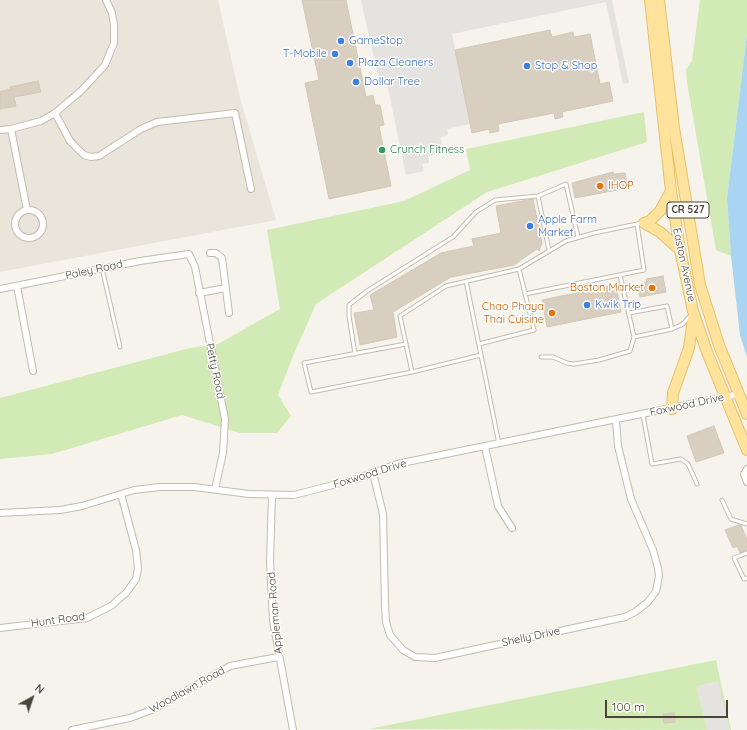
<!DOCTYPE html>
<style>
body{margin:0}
#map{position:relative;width:747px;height:730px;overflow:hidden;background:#f6f3ec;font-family:Quicksand,sans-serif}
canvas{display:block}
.north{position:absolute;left:12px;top:678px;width:40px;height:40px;-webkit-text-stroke:3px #fff;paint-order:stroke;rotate:40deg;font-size:11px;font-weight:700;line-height:16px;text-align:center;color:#4b4439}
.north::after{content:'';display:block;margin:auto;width:14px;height:18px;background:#4b4439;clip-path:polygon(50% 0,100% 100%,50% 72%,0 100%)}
.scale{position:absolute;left:605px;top:700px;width:123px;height:18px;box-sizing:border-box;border:2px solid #4b4439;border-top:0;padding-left:5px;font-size:12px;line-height:14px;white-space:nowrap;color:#4b4439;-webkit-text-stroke:3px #fff;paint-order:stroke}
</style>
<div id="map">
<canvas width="747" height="730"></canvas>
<div class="north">N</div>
<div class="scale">100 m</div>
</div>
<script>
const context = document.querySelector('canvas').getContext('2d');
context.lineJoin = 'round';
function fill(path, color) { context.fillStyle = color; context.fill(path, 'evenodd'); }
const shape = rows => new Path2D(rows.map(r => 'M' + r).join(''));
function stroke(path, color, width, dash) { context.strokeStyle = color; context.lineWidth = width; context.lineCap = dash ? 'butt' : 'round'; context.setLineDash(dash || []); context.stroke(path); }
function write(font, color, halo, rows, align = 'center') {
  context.font = font + ' Quicksand,sans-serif'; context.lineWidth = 3; context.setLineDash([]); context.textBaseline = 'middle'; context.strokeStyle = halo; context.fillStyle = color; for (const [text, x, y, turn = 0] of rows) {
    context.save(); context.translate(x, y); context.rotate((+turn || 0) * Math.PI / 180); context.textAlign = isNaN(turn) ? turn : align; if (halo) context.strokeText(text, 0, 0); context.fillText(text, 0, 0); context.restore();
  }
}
fill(shape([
 [0,0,218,0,240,98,276,220,0,272]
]), '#eae5da');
fill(shape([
 [700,0,747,0,747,34,727,198,731,256,716,250,687,82,686,70,692,61],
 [644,112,647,142,487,192,316,304,293,356,278,395,291,416,277,433,240,433,182,415,52,454,0,459,0,398,190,348,218,344,280,309,267,230,404,201,470,170,466,149],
 [716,660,731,730,369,729]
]), '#d2eab5');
fill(shape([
 [361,0,612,0,629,83,623,84,606,2,452,34,470,124,447,129,448,135,441,137,442,143,436,154,428,156,429,163,422,164,424,171,406,175,386,79,379,81],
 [718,681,730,730,707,730,696,686]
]), '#e5e3e0');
fill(shape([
 [747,34,747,357,740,335,731,256,727,198]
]), '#a9d4f2');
const building = shape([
 [302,0,346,0,366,97,373,95,375,105,380,105,384,125,379,126,391,186,329,199,305,83,319,80,302,0],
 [550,30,552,37,573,32,574,37,590,34,600,84,609,82,613,101,562,112,563,117,555,119,554,113,498,124,499,131,490,133,489,129,472,133,455,50,550,30],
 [38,81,41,92,14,97,16,106,0,109,0,92,10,89,10,87,38,81],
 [613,172,613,174,625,173,628,188,575,198,572,183,613,172],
 [533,199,542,243,539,251,537,249,514,265,451,277,393,312,397,337,360,345,354,313,374,310,370,295,441,253,474,246,472,239,501,233,496,206,533,199],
 [663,276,666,292,640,297,638,285,647,282,646,279,663,276],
 [616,285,621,312,547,327,542,300,616,285],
 [714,426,724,453,696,462,687,436,714,426],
 [739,525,741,525,747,540,747,550,740,553,737,546,733,548,725,530,739,525],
 [674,713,675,722,664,723,663,714,674,713]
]);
fill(building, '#d8cfc1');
stroke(building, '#d3c7b4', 1);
const service = shape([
 [538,196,549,250],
 [102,268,120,347],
 [466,281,499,444],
 [525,294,644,270,637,224],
 [629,313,667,306,672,329],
 [634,337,672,329,683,324,689,317],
 [406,344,304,363,311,392,412,372,400,316,446,286,519,269,566,241,594,233,642,223],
 [479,344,534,330,519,269],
 [355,354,349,316,349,305,367,291,453,237,476,212,495,200,538,196,566,184,578,237],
 [541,357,553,357,567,363,574,364,599,360,630,351,634,337,620,275],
 [412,372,481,355],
 [643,415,652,464,681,459,688,464,697,484],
 [722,500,731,519,747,524],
 [747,553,734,558,744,579,747,578]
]);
const minor = shape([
 [55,113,70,141,84,155,91,157,99,156,141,129,157,122,235,113,251,189],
 [11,129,27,210],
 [0,130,11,129,41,121,55,113,81,91,105,65,114,43,114,25,112,13,106,0],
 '15 224a14 14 0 1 1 28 0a14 14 0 1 1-28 0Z',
 [210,253,216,253,222,258,229,313],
 [17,286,33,371],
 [0,289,140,261,189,254,195,267,225,419,223,453,215,489],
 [199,293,226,288],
 [485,447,498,506,512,528],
 [747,469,744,474,747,482],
 [373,473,383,514,385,604,386,622,390,635,403,650,415,657,435,658,625,617,635,612,648,602,656,591,659,576,658,568,653,550,631,499,618,446,616,421],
 [272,495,270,562,273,621,293,730],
 [0,513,60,510,82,506,134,490,160,487,194,487,249,494,294,495,356,479,397,464,739,394],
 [0,628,87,618,111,606,126,593,136,579,138,569,136,550,121,494],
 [72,730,130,718,154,709,230,666,278,657]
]);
const primary = shape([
 [650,0,671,191,680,250,693,311,707,352,747,450],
 [659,0,674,128,700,285,719,345,747,414],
 [644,223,660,232,680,250],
 [644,223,650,221,660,211,671,191],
 [672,409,673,393,689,348,693,319]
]);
stroke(service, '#c2bbae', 5);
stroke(minor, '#c2bbae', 8);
stroke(primary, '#e6c16a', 12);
stroke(service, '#fff', 3);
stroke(minor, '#fff', 6);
stroke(primary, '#ffe39c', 10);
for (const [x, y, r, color] of [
 [341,41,4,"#3f7fe0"],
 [335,54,4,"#3f7fe0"],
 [350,63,4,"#3f7fe0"],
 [527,66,4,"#3f7fe0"],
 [356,82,4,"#3f7fe0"],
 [382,150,4,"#2e9e5b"],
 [600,186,4,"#e8710a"],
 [530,226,4,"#3f7fe0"],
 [652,288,4,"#e8710a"],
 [587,305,4,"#3f7fe0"],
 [552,313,4,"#e8710a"]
]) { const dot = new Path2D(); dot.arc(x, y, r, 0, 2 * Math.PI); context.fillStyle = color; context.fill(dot); stroke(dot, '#fff', 1.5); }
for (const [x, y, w] of [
 [688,210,42]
]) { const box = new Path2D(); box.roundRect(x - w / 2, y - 8, w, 16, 3); context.fillStyle = '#fff'; context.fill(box); stroke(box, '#4b4439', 1); }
write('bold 10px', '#4b4439', null, [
 ["CR 527",688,210]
]);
write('11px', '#366cbe', '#fff', [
 ["GameStop",349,41],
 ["T-Mobile",327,54,"right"],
 ["Plaza Cleaners",358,63],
 ["Stop & Shop",535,66],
 ["Dollar Tree",364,82],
 ["Apple Farm",538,220],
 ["Market",538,233],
 ["Kwik Trip",595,305]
], 'left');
write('11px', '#27864d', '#fff', [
 ["Crunch Fitness",390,150]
], 'left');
write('11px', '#c56008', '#fff', [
 ["IHOP",608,186,"left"],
 ["Boston Market",644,288],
 ["Chao Phaya",544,307],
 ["Thai Cuisine",544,320]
], 'right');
write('11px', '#4b4439', '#fff', [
 ["Easton Avenue",684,265,78],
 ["Paley Road",94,270,-12],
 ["Petty Road",215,371,78],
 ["Foxwood Drive",687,405,-12],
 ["Foxwood Drive",370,474,-17],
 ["Appleman Road",275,613,-95],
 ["Hunt Road",58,620,-8],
 ["Shelly Drive",531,637,-12],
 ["Woodlawn Road",187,690,-29]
]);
</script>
